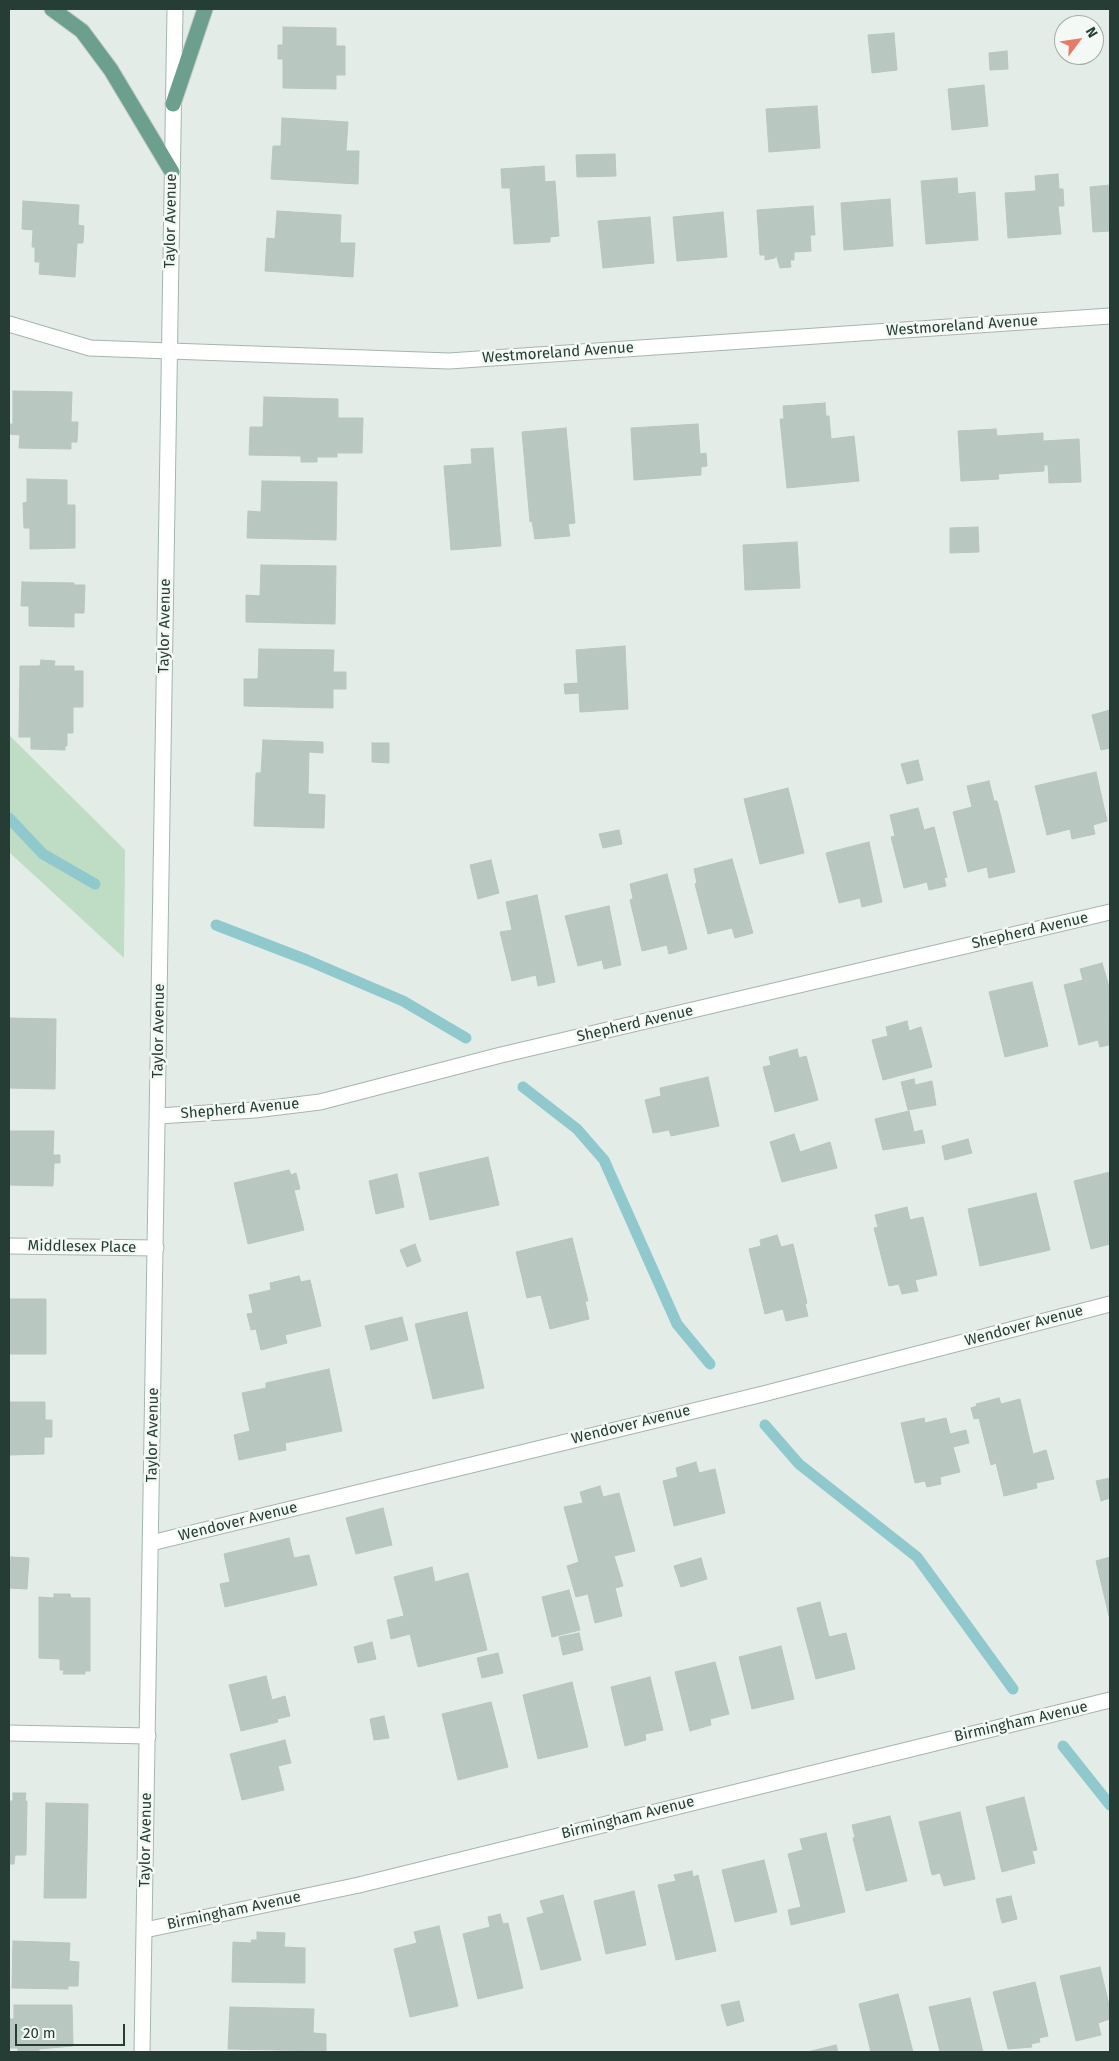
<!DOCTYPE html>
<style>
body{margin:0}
#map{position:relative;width:1119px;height:2061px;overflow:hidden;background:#e4ece8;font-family:"Fira Sans",sans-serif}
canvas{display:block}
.frame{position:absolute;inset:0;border:10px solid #253d34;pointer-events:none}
.north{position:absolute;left:1054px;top:15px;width:50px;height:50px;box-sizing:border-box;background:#f4f9f6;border:1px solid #a1aea8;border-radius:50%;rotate:59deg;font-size:14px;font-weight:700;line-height:20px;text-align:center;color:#253d34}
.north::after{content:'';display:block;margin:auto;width:18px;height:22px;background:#e87b67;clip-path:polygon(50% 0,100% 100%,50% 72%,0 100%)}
.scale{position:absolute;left:15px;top:2024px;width:110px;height:22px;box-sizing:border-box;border:2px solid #253d34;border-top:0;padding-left:6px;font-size:15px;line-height:18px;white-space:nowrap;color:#253d34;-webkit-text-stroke:4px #f4f9f6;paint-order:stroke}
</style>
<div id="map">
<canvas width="1119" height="2061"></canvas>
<div class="frame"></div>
<div class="north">N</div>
<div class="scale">20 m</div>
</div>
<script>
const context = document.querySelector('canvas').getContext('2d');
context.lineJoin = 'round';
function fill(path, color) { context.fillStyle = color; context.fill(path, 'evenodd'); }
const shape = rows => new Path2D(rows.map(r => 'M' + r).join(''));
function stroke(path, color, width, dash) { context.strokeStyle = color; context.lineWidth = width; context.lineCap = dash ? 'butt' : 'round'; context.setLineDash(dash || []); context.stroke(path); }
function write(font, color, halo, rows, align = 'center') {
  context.font = font + ' "Fira Sans",sans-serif'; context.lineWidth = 5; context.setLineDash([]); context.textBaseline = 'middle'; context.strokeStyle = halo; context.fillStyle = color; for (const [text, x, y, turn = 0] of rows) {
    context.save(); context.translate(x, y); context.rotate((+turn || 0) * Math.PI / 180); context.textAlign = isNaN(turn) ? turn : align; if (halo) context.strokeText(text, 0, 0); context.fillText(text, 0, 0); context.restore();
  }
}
fill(shape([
 [9,735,125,850,124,958,9,852]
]), '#bfdcc4');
stroke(shape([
 [9,818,43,854,95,884],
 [216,925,307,960,403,1001,466,1038],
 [523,1087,577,1129,604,1160,677,1324,710,1364],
 [765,1425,799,1464,917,1557,1013,1689],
 [1063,1746,1110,1805]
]), '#90c9cd', 11);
const building = shape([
 [283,27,336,28,336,46,345,46,345,75,336,75,336,89,283,88,283,59,278,59,278,45,283,45,283,27],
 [894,33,897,70,872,73,868,35,894,33],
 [1007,51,1008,69,990,70,989,53,1007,51],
 [984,85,988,126,952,130,948,89,984,85],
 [817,106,820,148,769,152,766,109,817,106],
 [282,118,348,122,346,151,359,151,358,184,271,179,273,146,281,146,282,118],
 [615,154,616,176,577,177,576,155,615,154],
 [544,166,545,182,555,181,559,236,550,237,550,242,514,244,510,188,502,188,501,169,544,166],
 [1058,174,1059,189,1063,189,1064,206,1058,206,1061,234,1008,238,1005,193,1036,191,1035,176,1058,174],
 [957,178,958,194,975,192,978,240,926,244,921,181,957,178],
 [1110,185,1110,231,1093,232,1090,187,1110,185],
 [890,199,893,246,844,250,841,203,890,199],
 [23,201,79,205,78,225,84,226,83,243,77,243,75,277,39,274,40,262,35,262,35,247,32,247,33,230,22,229,23,201],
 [813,206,815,235,810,235,811,251,794,252,794,260,790,260,791,267,780,268,776,254,775,258,765,260,765,255,760,255,757,210,813,206],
 [277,211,341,215,340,243,355,243,353,277,265,271,267,238,275,239,277,211],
 [723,212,727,257,677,261,673,217,723,212],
 [650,217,654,263,603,268,598,221,650,217],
 [13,391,72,392,71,422,78,422,77,442,71,442,71,449,19,448,20,435,9,434,9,424,13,424,13,391],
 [264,397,338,399,338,418,363,418,362,453,337,453,337,457,317,457,317,462,301,462,301,456,249,455,250,427,263,427,264,397],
 [825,403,826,416,829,416,831,439,854,436,859,481,787,488,780,419,784,419,783,406,825,403],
 [698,424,700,454,706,453,707,466,701,467,701,475,634,480,631,428,698,424],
 [566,428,575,523,568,524,570,536,535,539,532,521,530,522,522,432,566,428],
 [996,429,997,436,1043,433,1043,441,1079,439,1081,482,1049,483,1048,465,1044,465,1044,471,998,474,999,479,961,481,958,431,996,429],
 [493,448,501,546,451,550,444,466,472,464,471,449,493,448],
 [27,479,67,480,67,505,75,505,75,548,30,549,30,528,24,528,23,503,27,502,27,479],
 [262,481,337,482,336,540,247,538,248,511,261,512,262,481],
 [978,527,979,552,950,553,950,528,978,527],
 [797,542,800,588,745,590,743,545,797,542],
 [261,565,336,566,335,624,246,622,246,595,260,596,261,565],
 [22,582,74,583,74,585,85,585,84,613,74,613,74,627,29,626,29,606,21,606,22,582],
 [625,646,628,709,580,712,579,693,565,694,564,684,578,683,576,650,625,646],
 [259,649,334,650,333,672,346,672,346,689,333,689,333,708,244,706,244,679,258,679,259,649],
 [41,660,55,661,54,666,74,666,74,671,83,671,83,707,73,707,73,733,67,733,67,746,65,746,65,750,31,749,31,737,19,737,20,666,40,666,41,660],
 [1110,710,1110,748,1101,750,1092,715,1110,710],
 [263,740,323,742,323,753,309,752,308,794,325,795,324,828,254,826,256,773,261,773,263,740],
 [372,743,389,743,389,763,372,762,372,743],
 [918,760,923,780,907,784,901,764,918,760],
 [1096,772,1107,821,1093,825,1095,834,1072,839,1070,829,1047,835,1035,786,1096,772],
 [989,781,994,801,997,801,1015,872,989,878,987,867,968,872,953,812,972,807,967,786,989,781],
 [788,788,804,853,760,864,744,799,788,788],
 [918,808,924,830,934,827,947,877,944,878,946,886,929,890,927,882,904,888,891,837,895,836,890,815,918,808],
 [619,830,622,844,603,848,599,834,619,830],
 [869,842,882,902,862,907,860,898,839,903,826,853,869,842],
 [732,859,753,933,735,938,732,928,708,934,695,884,697,883,694,869,732,859],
 [491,860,499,893,478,899,470,865,491,860],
 [667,874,687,949,669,954,667,945,642,951,630,900,633,898,630,884,667,874],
 [537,895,555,982,538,986,536,975,512,981,500,932,512,930,506,902,537,895],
 [609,906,621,965,604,969,602,960,578,966,565,916,609,906],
 [1102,963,1110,990,1109,1045,1100,1047,1098,1040,1079,1045,1064,985,1083,980,1080,969,1102,963],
 [1032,982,1048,1046,1005,1057,989,992,1032,982],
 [9,1018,56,1019,55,1089,9,1088,9,1018],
 [907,1021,909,1031,921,1027,932,1067,883,1080,872,1040,888,1036,886,1027,907,1021],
 [797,1049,799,1058,806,1056,818,1100,775,1112,763,1067,771,1065,769,1057,797,1049],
 [708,1077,719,1126,671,1136,669,1130,653,1133,645,1100,661,1096,660,1088,708,1077],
 [914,1079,915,1085,932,1081,936,1105,908,1110,901,1082,914,1079],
 [909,1111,914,1132,922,1130,925,1143,883,1150,875,1119,909,1111],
 [9,1131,54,1131,53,1155,60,1155,60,1163,54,1163,53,1186,9,1185,9,1131],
 [794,1134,800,1152,830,1142,837,1168,782,1182,770,1142,794,1134],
 [968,1139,972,1153,945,1160,942,1146,968,1139],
 [488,1157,499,1205,430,1220,419,1173,488,1157],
 [289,1170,291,1175,296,1173,300,1189,294,1190,304,1230,248,1244,234,1183,289,1170],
 [1110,1172,1110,1232,1108,1233,1110,1244,1091,1249,1074,1181,1110,1172],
 [397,1174,404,1207,376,1214,369,1181,397,1174],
 [1036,1193,1050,1250,980,1266,968,1209,1036,1193],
 [907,1207,910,1220,923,1217,937,1275,915,1280,918,1291,902,1294,899,1284,889,1286,874,1228,878,1227,875,1215,907,1207],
 [777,1235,781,1247,793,1244,807,1303,805,1304,808,1316,786,1321,783,1309,765,1314,749,1249,761,1246,760,1240,777,1235],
 [572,1238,588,1301,585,1301,589,1319,550,1329,541,1295,527,1298,516,1252,572,1238],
 [415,1244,421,1261,407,1267,400,1250,415,1244],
 [299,1276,301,1282,310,1280,321,1326,285,1335,287,1343,261,1350,256,1329,251,1330,247,1314,253,1313,249,1295,271,1290,270,1283,299,1276],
 [9,1299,46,1299,46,1354,9,1354,9,1299],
 [467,1312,484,1388,433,1399,415,1324,467,1312],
 [402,1317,408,1340,371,1350,365,1326,402,1317],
 [329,1369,342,1431,285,1443,286,1450,239,1460,234,1435,250,1431,242,1393,266,1388,266,1383,329,1369],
 [999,1398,1001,1404,1020,1399,1033,1454,1046,1450,1054,1479,1036,1483,1037,1488,1004,1496,996,1463,991,1465,979,1418,974,1419,971,1408,977,1406,976,1404,999,1398],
 [9,1402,45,1402,45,1420,52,1420,52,1437,44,1437,44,1454,9,1455,9,1402],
 [924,1418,925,1423,946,1418,950,1434,966,1430,969,1443,953,1447,960,1472,940,1477,941,1484,927,1487,925,1481,915,1483,901,1423,924,1418],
 [696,1462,699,1473,715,1469,725,1513,674,1526,663,1481,678,1477,676,1468,696,1462],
 [1110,1478,1110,1498,1101,1501,1096,1481,1110,1478],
 [600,1486,603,1497,619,1493,635,1551,614,1556,623,1586,615,1588,622,1616,595,1623,588,1594,576,1597,567,1566,579,1562,564,1507,583,1503,580,1492,600,1486],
 [383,1508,392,1545,356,1554,346,1518,383,1508],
 [289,1538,294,1558,309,1555,317,1585,225,1607,220,1584,230,1582,224,1554,289,1538],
 [11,1557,29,1558,27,1589,9,1588,11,1557],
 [1110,1557,1110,1615,1109,1616,1096,1561,1110,1557],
 [701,1558,707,1579,681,1587,674,1566,701,1558],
 [432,1567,435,1582,468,1573,487,1650,418,1667,410,1634,391,1639,387,1620,404,1616,394,1577,432,1567],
 [569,1590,580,1630,552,1637,542,1597,569,1590],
 [54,1594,70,1594,71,1598,90,1598,90,1671,85,1671,85,1674,63,1674,64,1670,60,1670,60,1659,39,1658,39,1597,54,1598,54,1594],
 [820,1602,829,1637,846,1633,855,1669,816,1679,797,1608,820,1602],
 [579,1633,583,1650,563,1655,559,1637,579,1633],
 [372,1642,376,1659,358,1663,354,1647,372,1642],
 [781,1646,794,1699,752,1709,739,1657,781,1646],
 [498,1653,503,1673,482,1678,477,1658,498,1653],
 [715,1662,729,1714,710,1719,711,1725,690,1731,675,1672,715,1662],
 [266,1676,272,1700,285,1696,290,1716,277,1719,278,1722,241,1731,229,1685,266,1676],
 [650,1677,663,1730,645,1734,646,1740,625,1746,611,1687,650,1677],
 [572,1682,588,1747,538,1759,523,1695,572,1682],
 [491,1702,508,1767,458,1780,442,1714,491,1702],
 [384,1716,389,1738,374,1740,370,1719,384,1716],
 [285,1740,291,1763,278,1766,284,1790,242,1800,230,1754,285,1740],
 [13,1793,26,1793,25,1801,27,1801,26,1855,15,1855,14,1864,9,1864,9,1801,13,1801,13,1793],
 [1024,1797,1037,1850,1032,1851,1035,1863,1002,1872,986,1807,1024,1797],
 [46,1803,88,1804,86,1898,44,1898,46,1803],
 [960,1812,975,1879,944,1886,940,1873,932,1875,919,1822,960,1812],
 [890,1816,907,1881,866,1891,853,1838,855,1837,852,1825,890,1816],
 [826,1833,845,1912,791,1925,788,1910,801,1907,788,1854,803,1850,800,1839,826,1833],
 [764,1860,777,1912,735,1922,722,1870,764,1860],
 [692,1871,693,1877,698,1875,716,1951,676,1960,658,1885,676,1881,674,1875,692,1871],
 [634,1891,646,1945,606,1954,594,1901,634,1891],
 [563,1895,581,1960,541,1970,527,1918,544,1913,540,1901,563,1895],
 [1011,1896,1017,1919,1002,1923,996,1899,1011,1896],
 [500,1914,503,1924,508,1923,523,1988,478,1999,463,1934,490,1927,488,1917,500,1914],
 [439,1926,458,2006,410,2017,394,1949,417,1943,414,1932,439,1926],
 [257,1932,285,1933,284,1947,305,1948,305,1983,232,1982,233,1942,252,1943,251,1940,257,1940,257,1932],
 [13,1941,70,1943,69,1961,79,1962,78,1986,68,1986,68,1989,12,1988,13,1941],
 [1100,1967,1110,2009,1110,2019,1098,2023,1101,2035,1076,2041,1060,1976,1100,1967],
 [1035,1982,1048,2036,1039,2038,1040,2042,1031,2044,1032,2047,1008,2049,993,1992,1035,1982],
 [898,1994,913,2052,871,2052,859,2004,898,1994],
 [970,1998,983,2052,940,2052,929,2007,970,1998],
 [739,2001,744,2021,727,2026,721,2005,739,2001],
 [14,2005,72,2005,73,2046,39,2049,39,2052,18,2052,18,2048,9,2048,9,2019,14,2019,14,2005],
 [230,2007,314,2009,313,2033,326,2034,326,2051,228,2049,230,2007],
 [836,2045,838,2052,807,2052,836,2045]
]);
fill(building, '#b9c7c1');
stroke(building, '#b7c6be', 1);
const service = shape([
 [9,324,90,348,170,351]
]);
const minor = shape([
 [170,351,449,361,1110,316],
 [158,1116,255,1110,320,1102,501,1055,1110,912],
 [9,1246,156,1248],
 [151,1543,763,1394,1110,1304],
 [9,1733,148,1736],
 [145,1930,359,1885,1110,1700]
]);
const secondary = shape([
 [142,2052,175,9]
]);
const primary = shape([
 [52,9,82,31,111,70,172,172],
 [173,104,205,9]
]);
stroke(service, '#a7b4ae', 17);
stroke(minor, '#a7b4ae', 17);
stroke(secondary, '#a3b7af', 17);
stroke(primary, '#c2c9c6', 17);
stroke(service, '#fff', 15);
stroke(minor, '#fff', 15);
stroke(secondary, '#fff', 15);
stroke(primary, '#6c9f8d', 15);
write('15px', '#253d34', '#f4f9f6', [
 ["Taylor Avenue",171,221,-89],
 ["Westmoreland Avenue",962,326,-4],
 ["Westmoreland Avenue",558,353,-4],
 ["Taylor Avenue",165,626,-89],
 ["Shepherd Avenue",1030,931,-13],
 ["Shepherd Avenue",635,1024,-13],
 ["Taylor Avenue",159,1031,-89],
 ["Shepherd Avenue",240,1109,-5],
 ["Middlesex Place",82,1247,1],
 ["Wendover Avenue",1024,1326,-15],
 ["Wendover Avenue",631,1425,-14],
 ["Taylor Avenue",153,1435,-89],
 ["Wendover Avenue",238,1522,-14],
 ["Birmingham Avenue",1021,1722,-13],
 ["Birmingham Avenue",628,1818,-14],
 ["Taylor Avenue",146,1840,-89],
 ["Birmingham Avenue",234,1911,-12]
]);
</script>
